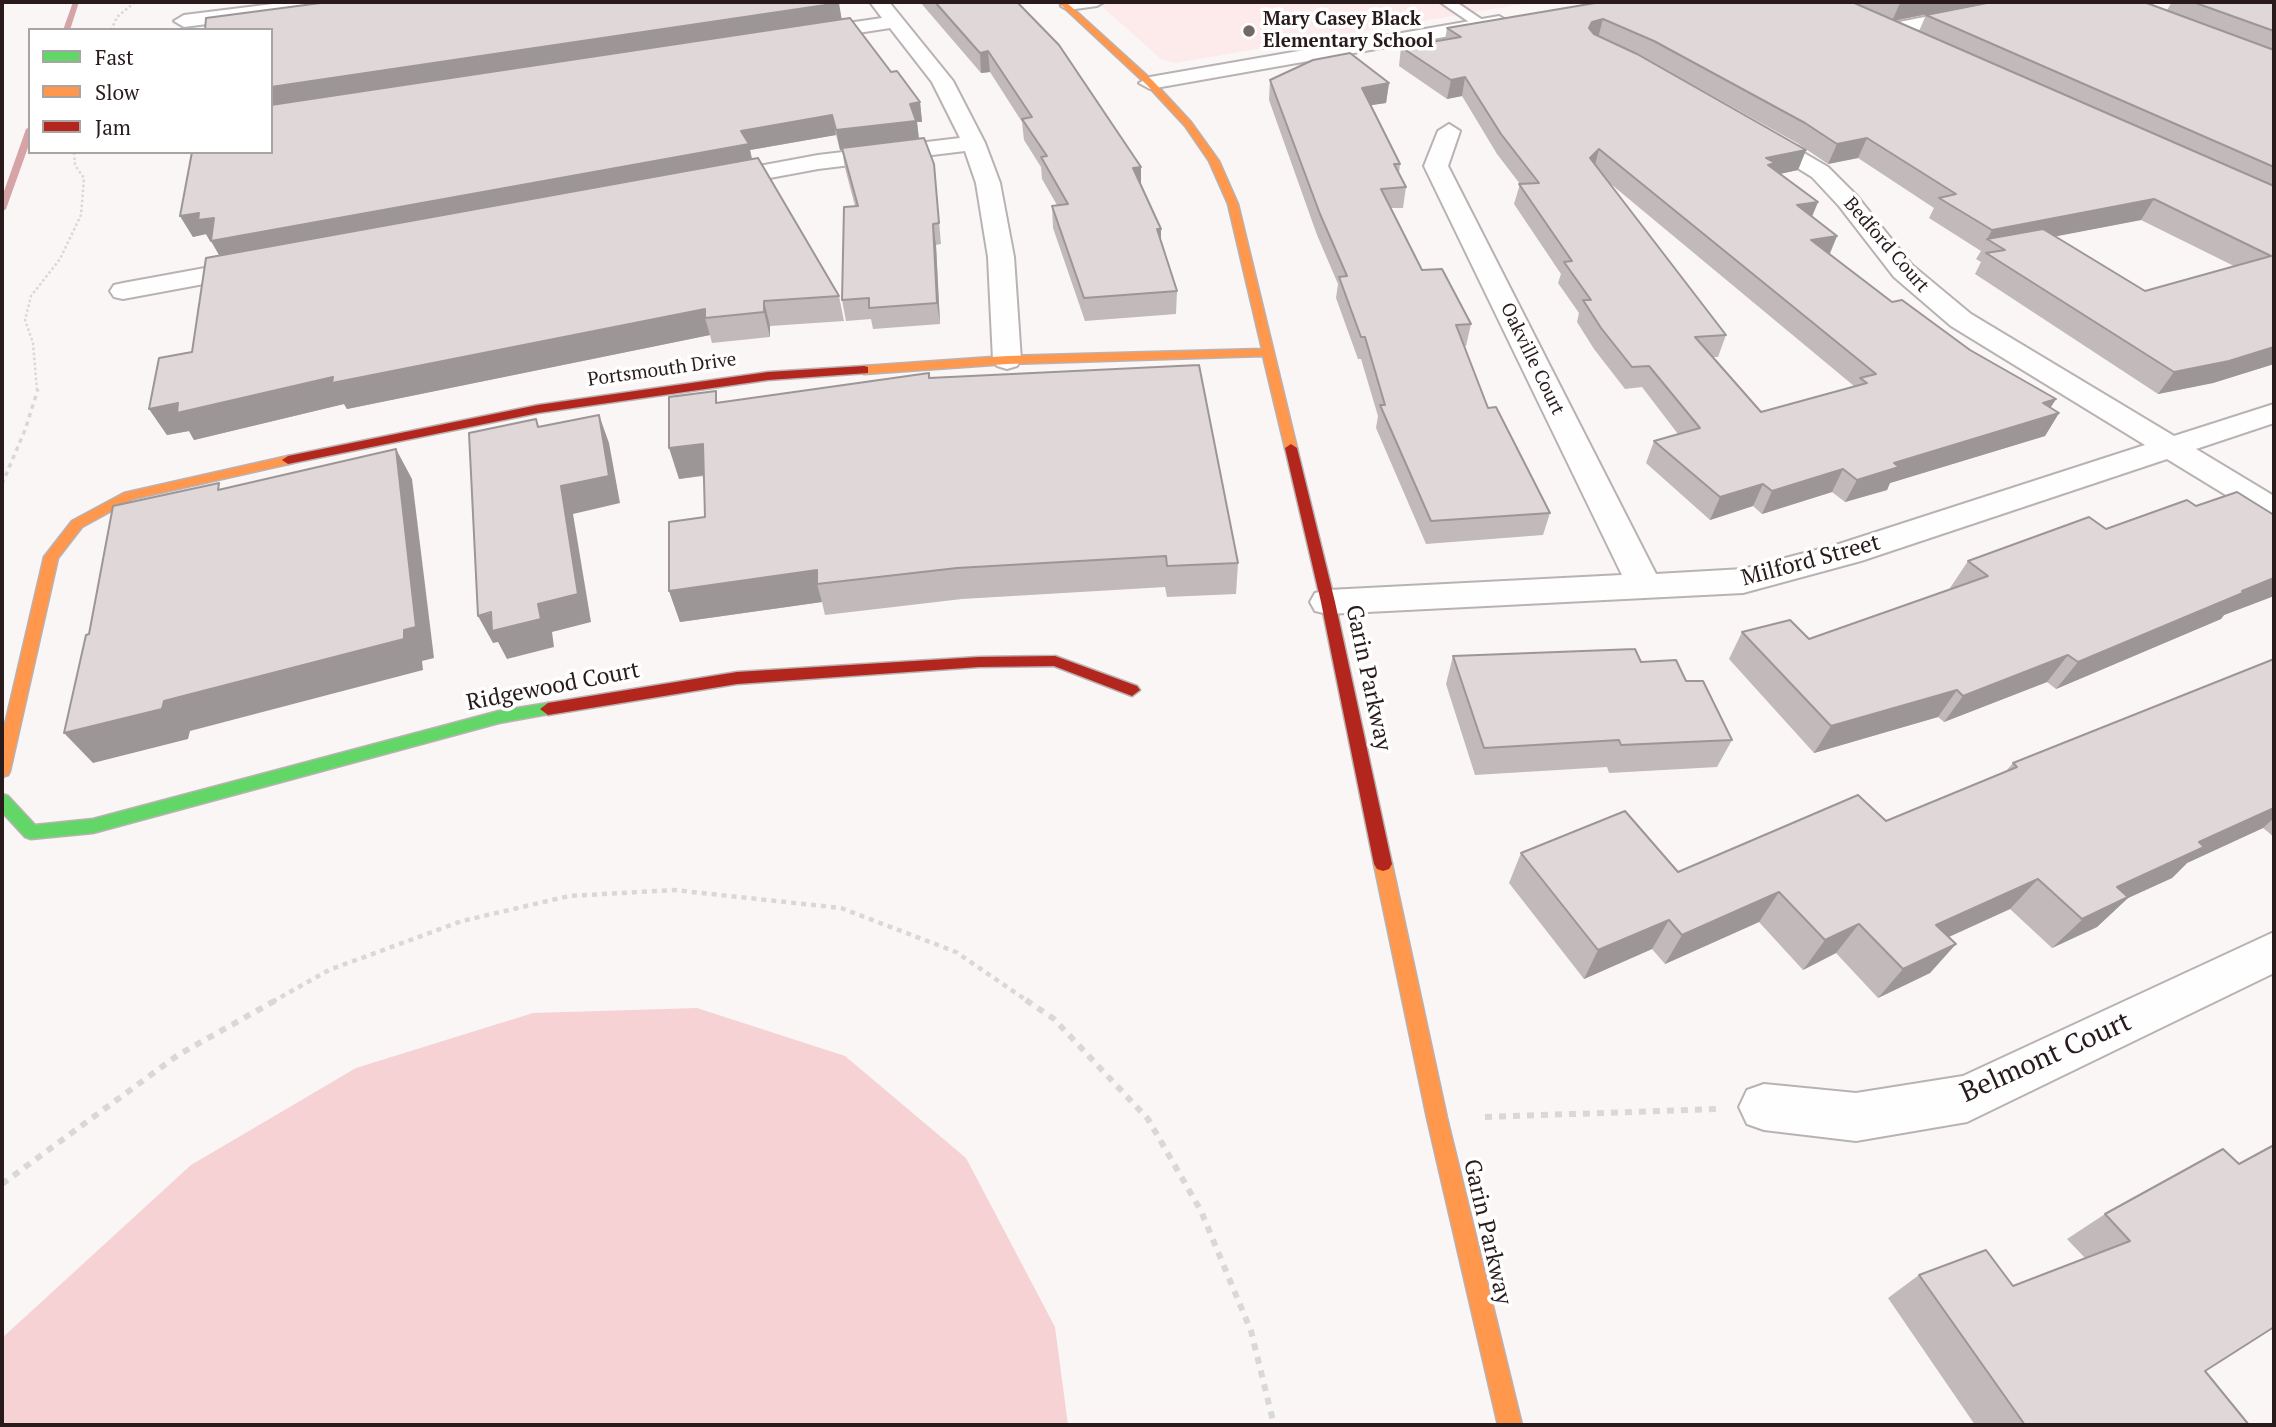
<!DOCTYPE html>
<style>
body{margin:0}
#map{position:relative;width:2276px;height:1427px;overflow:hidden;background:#faf6f6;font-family:"PT Serif",serif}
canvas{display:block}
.frame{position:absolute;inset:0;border:4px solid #291b1c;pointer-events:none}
.legend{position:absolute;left:28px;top:28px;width:245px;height:126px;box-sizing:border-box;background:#fff;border:2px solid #a9a4a4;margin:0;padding:9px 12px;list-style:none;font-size:21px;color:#291b1c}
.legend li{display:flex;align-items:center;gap:14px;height:35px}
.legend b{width:35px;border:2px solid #a9a4a4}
</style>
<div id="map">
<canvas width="2276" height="1427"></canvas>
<div class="frame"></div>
<ul class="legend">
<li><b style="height:9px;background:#63d668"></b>Fast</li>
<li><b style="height:9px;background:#ff974d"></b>Slow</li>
<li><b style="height:9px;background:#b3261e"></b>Jam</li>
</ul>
</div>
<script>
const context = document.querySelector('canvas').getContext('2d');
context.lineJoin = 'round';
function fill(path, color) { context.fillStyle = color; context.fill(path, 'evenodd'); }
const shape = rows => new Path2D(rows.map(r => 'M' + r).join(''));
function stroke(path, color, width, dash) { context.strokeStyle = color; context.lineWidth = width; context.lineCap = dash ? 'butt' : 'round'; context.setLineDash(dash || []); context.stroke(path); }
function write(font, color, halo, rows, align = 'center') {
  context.font = font + ' "PT Serif",serif'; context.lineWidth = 7; context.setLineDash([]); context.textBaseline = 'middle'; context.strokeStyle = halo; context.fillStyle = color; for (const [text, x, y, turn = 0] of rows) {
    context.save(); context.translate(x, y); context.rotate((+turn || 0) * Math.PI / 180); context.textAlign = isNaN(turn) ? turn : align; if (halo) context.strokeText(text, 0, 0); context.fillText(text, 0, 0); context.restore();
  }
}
fill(shape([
 [1097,2,1535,2,1175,63,1162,60]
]), '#fdebec');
fill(shape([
 [697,1008,845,1056,966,1158,1055,1327,1068,1425,2,1425,2,1338,191,1165,356,1068,533,1013]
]), '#f6d2d4');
fill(shape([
 [73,2,79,2,70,30,63,30,73,2],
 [30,127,30,142,6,209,2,212,2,197,26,129,30,127]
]), '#d6a3a6');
const lane = shape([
 [1104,2,1097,6,1068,10,1061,6,1069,2,1104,2],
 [1440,2,1456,2,1490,25,1478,28,1440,2]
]);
const street = shape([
 [289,2,340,2,331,8,184,27,174,21,184,15,289,2],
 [870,2,889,2,953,81,985,143,1000,183,1014,257,1021,360,1017,366,1007,369,997,366,993,360,988,257,976,183,965,151,818,169,716,188,708,186,704,181,708,176,716,174,818,155,960,138,932,82,890,28,807,41,797,35,807,29,882,18,870,2],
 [2001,2,2037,2,2028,8,1889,36,1879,30,1889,24,2001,2],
 [1499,16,1509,22,1506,26,1150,89,1139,83,1150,77,1499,16],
 [1449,124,1460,131,1448,166,1656,574,1743,569,1839,544,2145,445,1951,326,1894,277,1839,206,1812,177,1748,137,1745,132,1748,127,1756,125,1828,167,1857,196,1912,265,1971,314,2174,436,2274,404,2274,423,2196,449,2274,496,2274,520,2262,517,2167,459,1861,561,1743,593,1328,614,1315,611,1310,602,1315,593,1328,590,1622,575,1424,166,1438,131,1449,124],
 [254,259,263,261,267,267,263,273,123,299,114,297,110,291,114,285,123,283,254,259],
 [2274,932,2274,973,1967,1122,1856,1141,1764,1130,1747,1124,1739,1107,1747,1090,1764,1084,1856,1093,1963,1076,2274,932]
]);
const fast = shape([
 [548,703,556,709,554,713,499,723,93,833,31,839,25,837,2,812,2,794,8,796,35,825,93,819,499,711,548,703]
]);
const slow = shape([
 [1058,2,1066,2,1153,81,1191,122,1219,161,1238,204,1297,448,1296,451,1291,452,1285,448,1263,356,1007,364,864,374,858,370,864,366,1007,356,1262,349,1228,204,1209,161,1185,126,1147,85,1058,2],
 [288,456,293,457,293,463,133,499,82,527,58,558,10,771,8,775,2,777,2,737,44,557,72,521,124,493,288,456],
 [1383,857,1389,859,1392,864,1447,1118,1522,1425,1498,1425,1427,1118,1374,864,1377,859,1383,857]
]);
const jam = shape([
 [864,366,868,367,868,373,768,380,538,413,288,464,282,460,288,456,538,405,768,372,864,366],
 [1291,444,1297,448,1335,602,1392,864,1389,869,1383,871,1377,869,1374,864,1321,602,1285,448,1291,444],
 [1055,656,1137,686,1140,690,1132,696,1054,666,979,667,737,684,548,715,540,709,548,703,737,672,979,657,1055,656]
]);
stroke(lane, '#bab2b2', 4);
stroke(street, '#bab2b2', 4);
stroke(fast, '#bab2b2', 3);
stroke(slow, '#bab2b2', 3);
stroke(jam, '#bab2b2', 3);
stroke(shape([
 [111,30,117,17,135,2],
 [37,390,33,343,25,320,31,296,60,259,81,215,84,178,75,165,74,152]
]), '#d9d7d7', 2.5, [2.5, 2.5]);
stroke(shape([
 [2,484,25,430,38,389]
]), '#d9d7d7', 3.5, [4.5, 4.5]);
stroke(shape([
 [272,1002,329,970,462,921,569,896,674,890,841,908,956,952,1029,1002]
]), '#d9d7d7', 4.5, [5, 5]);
stroke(shape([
 [1026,1000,1054,1019,1148,1119,1201,1211,1251,1331,1274,1425],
 [1485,1117,1718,1109],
 [2,1184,178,1055,276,1000]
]), '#d9d7d7', 6, [7, 7]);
fill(lane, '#fefefe');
fill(street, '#fefefe');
fill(fast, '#63d668');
fill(slow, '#ff974d');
fill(jam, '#b3261e');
fill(shape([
 [920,2,1017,2,1141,185,1161,229,1161,241,1177,291,1176,314,1085,321,1053,228,1052,206,1057,205,1042,179,1041,167,1024,140,1022,122,990,72,981,73],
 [1601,2,1989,2,1895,21,1919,31,1926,15,2167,10,2172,2,2274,2,2274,364,2213,383,2158,394,1975,274,1981,262,1976,259,1981,251,1929,218,1934,208,1858,158,1828,164,1797,143,1646,59,1806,150,1798,170,1780,174,1818,202,1812,217,1837,236,1830,254,1892,302,1970,350,2056,399,2050,408,2059,413,2045,436,1890,483,1887,490,1845,502,1832,492,1762,514,1753,506,1710,520,1646,463,1654,441,1678,434,1642,387,1625,389,1594,349,1577,322,1579,313,1558,283,1561,274,1514,204,1520,184,1497,154,1462,96,1447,99,1399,66,1401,47,1445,40,1447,28],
 [1606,180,1854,386,1761,412,1713,357,1718,357,1726,335],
 [2141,220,2234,266,2145,291,2055,236],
 [842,19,920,102,922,122,917,122,919,139,934,164,936,185,941,244,936,245,940,324,873,329,871,319,846,321,842,300,855,206,845,168,842,150,840,150,836,135,750,150,752,159,839,296,844,321,770,326,770,337,712,343,710,335,347,409,344,404,194,440,189,431,167,435,149,409,192,352,220,256,211,241,210,241,206,234,193,237,180,216],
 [1270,80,1389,83,1386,103,1371,105,1400,164,1399,173,1406,187,1403,208,1391,208,1422,270,1471,324,1466,346,1464,346,1488,408,1550,513,1543,535,1426,544,1376,428,1378,416,1361,359,1358,359,1336,298,1338,284,1317,235,1269,100],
 [929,378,1238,563,1236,594,1167,597,1165,587,962,599,825,615,822,602,680,622,669,591,705,517,704,476,679,479,719,402],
 [2196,506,2274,515,2274,596,2224,615,2221,619,2056,689,2047,682,1944,722,1938,717,1814,753,1729,659,1742,632,1809,639,1951,589,1950,588,1968,561,2106,529],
 [1453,656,1641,662,1686,681,1732,740,1717,767,1609,773,1607,767,1475,775,1446,684],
 [2274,659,2274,837,2263,828,2187,863,2172,878,2128,898,2097,927,2052,948,2010,909,1949,937,1956,944,1930,973,1878,998,1836,953,1803,970,1759,922,1665,964,1652,949,1584,979,1509,883,1521,853,1678,872,1886,821,2006,771,2013,763],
 [2223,1149,2205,1371,2249,1425,1975,1425,1888,1298,1919,1275,2013,1286,2085,1258,2067,1239,2105,1214]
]), '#c1b9ba');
fill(shape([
 [1908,2,1989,2,1892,21,1900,3],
 [839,3,842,21,271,107,271,87],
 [1603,19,1598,38,1584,46,1589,28,1592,22],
 [988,51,990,72,981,73,980,53],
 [1465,77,1462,96,1447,99,1451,80],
 [1389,83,1386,103,1359,107,1362,88],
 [920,102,922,122,917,122,919,140,840,150,836,130,910,104],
 [832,115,836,135,750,150,753,164,223,262,211,241,210,241,206,234,193,237,180,216,741,131],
 [1867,138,1858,158,1828,164,1837,144],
 [1599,149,1594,169,1590,158],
 [1806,150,1798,170,1770,176,1766,158],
 [1141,167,1141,189,1133,168],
 [2154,199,2141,220,2001,247,1987,239,1981,251,1992,230],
 [1818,202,1809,223,1797,205],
 [933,224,936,245,940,324,937,303],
 [1157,229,1161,229,1161,252],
 [1837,236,1828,257,1811,240],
 [764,301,770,326,770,337,764,312],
 [705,309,705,318,710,335,347,409,344,404,194,440,189,431,167,435,149,409,333,377],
 [2274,347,2274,364,2213,383,2158,394,2174,372],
 [2056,399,2044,418,2059,413,2045,436,1890,483,1887,490,1845,502,1857,480,1894,463],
 [599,415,609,443,620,503,573,514,591,622,552,632,554,647,507,659,498,642,493,643,478,616,538,604,561,486],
 [703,444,712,474,679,479,669,448],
 [396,449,412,479,434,658,422,661,423,670,190,731,188,739,93,763,64,733,164,701],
 [1843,469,1832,492,1762,514,1772,491],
 [1763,484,1753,506,1710,520,1720,497],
 [817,570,817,584,822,602,680,622,669,591],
 [2274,578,2274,596,2224,615,2221,619,2056,689,2078,662,2242,591],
 [2068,655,2047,682,1944,722,1963,696],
 [1957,690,1938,717,1814,753,1831,726],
 [2274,808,2274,818,2263,828,2187,863,2172,878,2128,898,2097,927,2052,948,2117,887,2199,842],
 [2038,879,2010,909,1911,954,1936,925],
 [1779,892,1759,922,1665,964,1682,935],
 [1669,920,1652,949,1584,979,1598,950],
 [1859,924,1836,953,1803,970,1825,940],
 [1956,944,1930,973,1878,998,1903,969]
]), '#9d9697');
const building = shape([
 [328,2,838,2,839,3,271,87,271,30,205,30,206,18,328,2],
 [935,2,1017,2,1059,45,1141,167,1133,168,1161,229,1157,229,1177,291,1084,298,1052,206,1068,204,1041,157,1047,156,1022,119,1032,117,988,51,980,53,935,2],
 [1601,2,1852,2,2274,186,2274,347,2229,361,2174,372,1986,253,2005,250,1987,239,2043,229,2145,291,2271,256,2154,199,1992,230,1939,198,1956,194,1867,138,1837,144,1805,123,1654,41,1603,19,1592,22,1589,28,1594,34,1637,54,1806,150,1766,158,1775,163,1768,165,1818,202,1797,205,1837,236,1811,240,1892,302,1902,300,1970,350,2056,399,2043,403,2059,413,1894,463,1899,467,1857,480,1843,469,1772,491,1763,484,1720,497,1654,441,1700,428,1649,366,1632,367,1601,328,1583,300,1591,300,1564,262,1572,261,1519,184,1539,183,1501,134,1465,77,1451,80,1401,47,1461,37,1447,28,1601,2],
 [1599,149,1876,374,1860,378,1867,383,1761,412,1695,337,1726,335,1590,158,1599,149],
 [1992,2,2144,2,2274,50,2274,167,1926,15,1992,2],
 [2193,2,2274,2,2274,31,2193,2],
 [850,18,891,72,897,71,920,102,910,104,916,121,836,130,832,115,741,131,749,144,211,241,214,218,198,220,199,213,180,216,192,152,271,152,271,105,850,18],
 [1350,53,1389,83,1362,88,1400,164,1394,164,1406,187,1381,189,1422,270,1442,269,1471,324,1456,325,1488,408,1496,407,1550,513,1431,521,1380,405,1385,405,1365,337,1361,337,1339,277,1347,276,1320,214,1270,80,1313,60,1350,53],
 [924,138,934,164,939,223,933,224,937,303,869,308,869,298,842,300,844,207,858,206,842,148,924,138],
 [758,158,839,296,764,301,764,312,705,318,705,309,332,383,333,377,177,413,178,403,149,409,159,358,192,352,206,258,758,158],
 [1199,365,1238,563,1167,566,1166,556,957,568,817,584,817,570,669,591,669,522,705,517,703,444,669,448,669,397,716,391,716,403,929,373,929,378,1199,365],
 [599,415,609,476,561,486,578,594,538,604,541,619,492,631,491,612,478,616,469,433,536,419,538,427,599,415],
 [396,449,416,627,404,630,404,639,164,701,162,709,64,733,86,635,89,634,113,506,219,483,218,490,396,449],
 [2237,492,2274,515,2274,578,2242,591,2245,592,2078,662,2068,655,1963,696,1957,690,1831,726,1742,632,1790,620,1809,639,1988,576,1968,561,2089,517,2106,529,2187,500,2196,506,2237,492],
 [1635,649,1641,662,1676,660,1686,681,1703,681,1732,740,1621,745,1619,740,1484,748,1453,656,1635,649],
 [2274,659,2274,808,2199,842,2204,847,2117,887,2128,897,2082,919,2038,879,1936,925,1956,944,1903,969,1859,924,1825,940,1779,892,1682,935,1669,920,1598,950,1521,853,1625,811,1678,872,1858,795,1886,821,2017,767,2013,763,2274,659],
 [2274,1145,2274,1327,2205,1371,2249,1425,2025,1425,1919,1275,1986,1250,2013,1286,2130,1241,2105,1214,2223,1149,2239,1164,2274,1145]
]);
fill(building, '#e0d7d8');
stroke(building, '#9d9697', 2);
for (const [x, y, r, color] of [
 [1249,31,7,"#726868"]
]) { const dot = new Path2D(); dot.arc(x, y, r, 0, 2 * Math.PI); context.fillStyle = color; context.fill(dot); stroke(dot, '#fff', 2.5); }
write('bold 19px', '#291b1c', '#fff', [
 ["Mary Casey Black",1263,20],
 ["Elementary School",1263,42]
], 'left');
write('19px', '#291b1c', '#fff', [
 ["Bedford Court",1886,245,49],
 ["Oakville Court",1532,359,64],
 ["Portsmouth Drive",662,370,-8]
]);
write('23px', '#291b1c', '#fff', [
 ["Milford Street",1811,561,-15],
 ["Garin Parkway",1368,678,78],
 ["Ridgewood Court",553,687,-11],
 ["Garin Parkway",1487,1232,77]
]);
write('28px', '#291b1c', '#fff', [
 ["Belmont Court",2046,1058,-24]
]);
</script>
